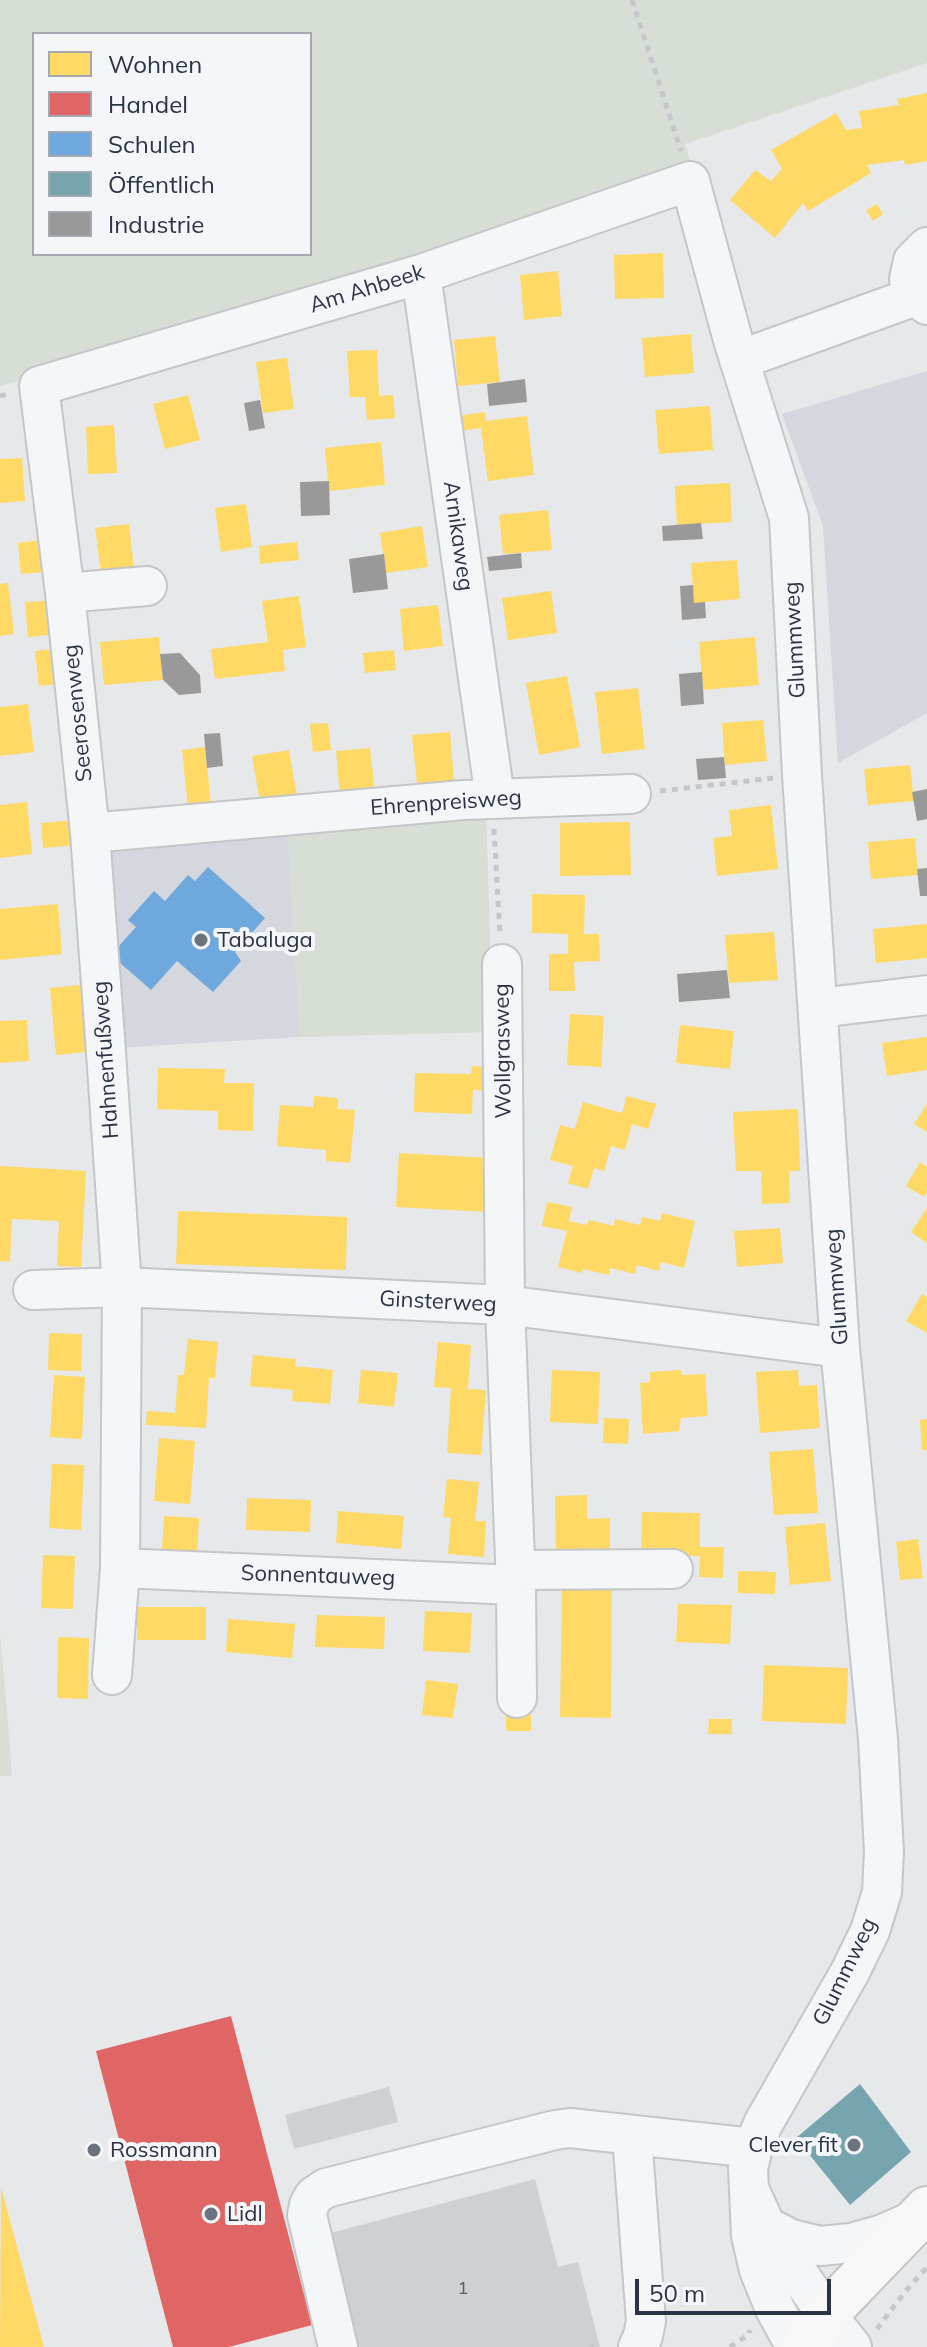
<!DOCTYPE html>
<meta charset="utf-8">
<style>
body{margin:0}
#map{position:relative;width:927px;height:2347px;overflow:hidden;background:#e6e8ea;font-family:Mulish,sans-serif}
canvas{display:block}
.legend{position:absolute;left:32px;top:32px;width:280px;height:224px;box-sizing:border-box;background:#f4f6f9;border:2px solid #a4a8b1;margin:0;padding:10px 14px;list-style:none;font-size:24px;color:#2b3445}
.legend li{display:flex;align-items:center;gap:16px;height:40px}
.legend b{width:40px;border:2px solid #a4a8b1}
.scale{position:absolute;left:635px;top:2279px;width:196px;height:36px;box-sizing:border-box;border:4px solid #2b3445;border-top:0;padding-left:10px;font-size:24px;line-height:28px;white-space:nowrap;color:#2b3445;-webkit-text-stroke:6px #f4f6f9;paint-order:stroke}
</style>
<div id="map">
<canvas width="927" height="2347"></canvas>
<ul class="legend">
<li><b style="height:22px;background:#ffd966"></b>Wohnen</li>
<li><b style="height:22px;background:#e06666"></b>Handel</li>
<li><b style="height:22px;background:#6fa8dc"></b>Schulen</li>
<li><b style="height:22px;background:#76a5af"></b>Öffentlich</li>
<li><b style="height:22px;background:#999"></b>Industrie</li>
</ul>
<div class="scale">50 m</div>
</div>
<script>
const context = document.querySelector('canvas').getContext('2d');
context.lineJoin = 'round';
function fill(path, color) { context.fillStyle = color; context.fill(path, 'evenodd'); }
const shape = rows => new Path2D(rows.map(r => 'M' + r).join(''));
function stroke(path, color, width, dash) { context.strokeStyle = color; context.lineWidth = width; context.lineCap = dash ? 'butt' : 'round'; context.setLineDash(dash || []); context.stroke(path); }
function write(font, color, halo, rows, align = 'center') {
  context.font = font + ' Mulish,sans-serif'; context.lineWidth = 8; context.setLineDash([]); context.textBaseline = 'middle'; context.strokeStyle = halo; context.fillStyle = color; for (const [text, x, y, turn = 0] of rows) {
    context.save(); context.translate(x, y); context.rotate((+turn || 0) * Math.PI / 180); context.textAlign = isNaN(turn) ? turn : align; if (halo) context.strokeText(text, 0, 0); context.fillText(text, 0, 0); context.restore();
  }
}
fill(shape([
 [927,371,927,713,838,763,823,526,782,414],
 [288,830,300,1037,115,1048,100,843]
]), '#d4d7dd');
fill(shape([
 [0,0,927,0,927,63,685,144,694,175,417,268,0,386],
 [34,34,310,34,310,254,34,254],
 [486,810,493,1032,300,1037,288,830],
 [0,1634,8,1722,12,1776,0,1776]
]), '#d6ded6');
fill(shape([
 [927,93,927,161,905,165,904,160,867,165,871,173,808,211,803,203,775,238,730,200,755,170,771,181,782,169,771,150,836,113,846,130,862,128,859,111,899,105,897,99],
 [877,204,883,214,873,221,866,210],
 [663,253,664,298,615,299,614,255],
 [558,271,562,316,524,320,520,275],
 [691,334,694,373,645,377,642,338],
 [495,336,500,382,458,386,454,340],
 [377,350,379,396,393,395,395,418,367,420,365,397,350,397,347,351],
 [287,358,294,409,263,413,256,362],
 [188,395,200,440,165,449,153,404],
 [710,406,713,450,659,454,655,410],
 [485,412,486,421,527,416,534,475,488,481,481,428,452,432,450,417],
 [114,425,117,473,88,474,86,427],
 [381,442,385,485,329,491,325,448],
 [22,458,25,501,0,503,0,459],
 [730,483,732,522,677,525,675,486],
 [246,504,252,547,221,552,215,508],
 [548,510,552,550,503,554,499,515],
 [129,524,134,568,101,572,95,528],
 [422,526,428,567,386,573,380,533],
 [40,540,43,572,21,574,18,543],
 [297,542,299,560,260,564,259,546],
 [737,560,740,599,694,603,691,563],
 [8,583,14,634,0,636,0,584],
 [551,591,557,633,508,640,502,598],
 [299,596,306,647,283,650,285,671,215,679,211,649,268,642,262,601],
 [46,601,49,635,28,637,25,602],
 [438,605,443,646,404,651,400,609],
 [159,637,163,680,104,685,100,642],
 [755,637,759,685,703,690,699,642],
 [55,649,59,684,39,686,35,651],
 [394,650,396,670,365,673,363,653],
 [567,676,580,747,539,755,526,683],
 [638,688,645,749,602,754,595,692],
 [28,704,34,752,0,756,0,707],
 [763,720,767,761,725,765,722,723],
 [328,723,331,750,313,752,310,724],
 [450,732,454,780,417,784,412,735],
 [205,747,211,804,188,807,182,750],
 [370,748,375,792,340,796,336,751],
 [289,750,297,796,260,802,252,756],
 [910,765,914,801,868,805,864,769],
 [27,802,32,854,0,858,0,805],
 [771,805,778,869,717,876,713,838,732,836,729,810],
 [75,820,77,845,43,848,41,823],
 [630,822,631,875,560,876,560,823],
 [915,838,918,875,871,879,868,842],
 [532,894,585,895,584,934,599,934,600,961,574,962,575,991,549,991,549,954,568,954,568,934,532,933],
 [58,904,62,954,0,960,0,909],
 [927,924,927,958,876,963,873,929],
 [774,932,778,980,729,983,725,935],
 [89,984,95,1051,56,1055,50,988],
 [570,1014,604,1016,601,1067,567,1065],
 [27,1020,29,1061,0,1063,0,1021],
 [680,1025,734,1031,730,1069,676,1063],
 [927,1037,927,1070,887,1076,882,1043],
 [472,1066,489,1067,488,1091,473,1090,472,1114,414,1112,415,1073,471,1074],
 [158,1068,225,1069,224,1083,254,1083,253,1131,218,1130,218,1111,157,1109],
 [314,1096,338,1098,337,1109,355,1110,350,1163,326,1161,326,1150,277,1146,280,1105,313,1107],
 [627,1096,656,1104,648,1129,632,1124,625,1150,611,1146,604,1171,594,1168,588,1189,568,1183,573,1166,550,1160,560,1125,575,1129,583,1102,622,1113],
 [927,1104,927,1132,914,1124],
 [798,1109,800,1171,789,1171,790,1203,762,1204,761,1171,736,1171,733,1112],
 [399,1153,491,1158,489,1212,396,1207],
 [920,1162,927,1167,927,1192,924,1197,906,1186],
 [0,1166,86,1171,81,1267,57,1266,59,1221,12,1219,10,1262,0,1261],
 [547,1202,572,1207,569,1221,586,1225,589,1220,614,1226,615,1219,640,1225,642,1217,660,1221,662,1213,695,1221,684,1268,661,1262,659,1271,637,1265,635,1274,610,1268,609,1275,583,1269,582,1273,558,1267,567,1231,542,1226],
 [927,1208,927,1243,911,1232],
 [178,1211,347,1217,346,1270,176,1264],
 [780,1228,783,1263,737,1267,734,1231],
 [922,1294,927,1297,927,1333,906,1321],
 [49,1333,82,1334,81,1371,48,1370],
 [188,1339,218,1342,215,1379,209,1377,206,1428,146,1425,147,1411,175,1413,178,1375,184,1375],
 [438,1342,471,1345,468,1389,486,1390,481,1455,447,1453,451,1388,434,1387],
 [253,1355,296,1359,295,1366,333,1370,330,1404,292,1401,293,1390,250,1386],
 [361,1370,398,1373,394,1407,358,1403],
 [552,1370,600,1372,598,1424,550,1422],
 [681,1370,682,1375,705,1374,708,1416,681,1418,679,1431,643,1434,640,1383,650,1382,650,1372],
 [798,1370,799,1386,817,1385,820,1428,760,1433,756,1372],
 [54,1375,85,1377,82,1439,50,1437],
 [604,1418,629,1419,628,1444,603,1443],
 [927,1419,927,1450,922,1450,920,1420],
 [159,1438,195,1441,190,1504,154,1501],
 [813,1449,818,1513,774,1515,769,1452],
 [52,1464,84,1465,81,1530,49,1528],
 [447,1479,479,1482,475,1521,486,1521,484,1557,448,1554,451,1518,443,1517],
 [587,1495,587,1519,610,1518,610,1550,556,1551,555,1496],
 [247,1498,311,1500,310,1532,246,1530],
 [338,1511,404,1516,401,1549,336,1543],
 [642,1512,700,1513,700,1547,724,1547,723,1578,699,1577,700,1556,641,1555],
 [164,1516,199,1518,197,1551,162,1549],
 [825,1523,831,1581,790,1585,785,1527],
 [918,1539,923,1578,900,1580,896,1542],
 [43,1555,75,1556,73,1609,41,1608],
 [738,1571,776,1572,775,1594,738,1593],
 [562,1588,612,1588,611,1718,560,1717],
 [678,1604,732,1605,730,1644,676,1642],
 [137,1607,206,1607,206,1640,137,1640],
 [425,1611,472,1613,470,1653,423,1651],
 [317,1615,385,1617,384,1649,315,1647],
 [228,1619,295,1624,292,1658,226,1652],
 [58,1637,89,1638,88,1699,57,1698],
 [764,1665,848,1668,846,1724,762,1721],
 [426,1680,458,1684,453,1718,422,1715],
 [531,1712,531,1731,506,1731,506,1713],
 [709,1719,732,1719,732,1734,708,1734],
 [1,2187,44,2347,0,2347]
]), '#ffd966');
fill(shape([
 [231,2016,312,2325,229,2347,173,2347,96,2051]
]), '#e06666');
fill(shape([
 [208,867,265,918,235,952,241,961,213,992,177,961,151,990,111,955,136,927,128,920,154,891,165,901,188,875,195,881]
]), '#6fa8dc');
fill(shape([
 [860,2084,911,2152,850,2205,796,2138]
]), '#76a5af');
fill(shape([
 [525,379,527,402,489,406,487,384],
 [260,400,265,428,249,431,244,403],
 [329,481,330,515,301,516,300,482],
 [701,523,703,539,663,541,662,526],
 [521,553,522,568,489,571,487,557],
 [384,554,388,589,353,593,349,559],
 [693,585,694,603,705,602,706,618,682,620,680,586],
 [180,653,200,675,201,693,179,695,163,680,160,654],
 [702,672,704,704,681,706,679,674],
 [220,733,223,766,207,768,204,734],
 [724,757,726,778,698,780,696,759],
 [927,789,927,819,917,821,912,792],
 [927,868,927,896,920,896,917,869],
 [727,970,730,998,679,1002,677,974]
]), '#999');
fill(shape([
 [389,2087,398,2122,294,2149,285,2115],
 [535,2179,558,2267,578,2262,600,2347,353,2347,323,2235]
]), '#ced0d3');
const minor = shape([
 [927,247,913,261,909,279,916,296,927,305],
 [421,274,495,798],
 [739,360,916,296],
 [65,593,147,586],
 [90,833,463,800,631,794],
 [502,964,505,1305,516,1585,120,1568,122,1287,105,1038,90,833,65,593,39,386,421,274,690,181,733,340,789,518,802,775,840,1348,878,1739,884,1852,882,1892,870,1931,850,1972,763,2124,753,2148,748,2168,751,2236,759,2270,775,2309,791,2338,799,2347],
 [819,1008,927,995],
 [33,1290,122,1287,505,1305,840,1348],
 [515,1570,673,1569],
 [516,1585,517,1698],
 [112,1675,120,1568],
 [632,2136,646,2321,643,2336,638,2347],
 [750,2191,766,2226,791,2239,820,2246,851,2243,883,2234,917,2219],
 [766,2226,826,2314,852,2347],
 [338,2347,307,2215,309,2205,314,2196,326,2188,555,2130,570,2128,753,2148]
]);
const major = shape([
 [804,2347,826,2314,927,2209]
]);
stroke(minor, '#c4c6c8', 42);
stroke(major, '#c2c5c8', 48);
stroke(shape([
 [632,0,681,151],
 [0,396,11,393],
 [660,791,773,778],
 [494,829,500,935],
 [877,2329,904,2293,927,2267],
 [591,2345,592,2347],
 [730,2347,748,2335,750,2330]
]), '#c5c6ca', 5, [6, 6]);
stroke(minor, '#f5f6f7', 38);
stroke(major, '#f8f8f8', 44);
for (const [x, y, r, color] of [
 [201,940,8,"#6c737f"],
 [854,2145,8,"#6c737f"],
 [94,2150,8,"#6c737f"],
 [211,2214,8,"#6c737f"]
]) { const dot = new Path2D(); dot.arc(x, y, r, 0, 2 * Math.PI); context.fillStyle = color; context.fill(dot); stroke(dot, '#f4f6f9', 3); }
write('18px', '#545c69', null, [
 ["1",463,2289]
]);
write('22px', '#2b3445', '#f4f6f9', [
 ["Am Ahbeek",367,289,-17],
 ["Arnikaweg",458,536,82],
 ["Glummweg",795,640,-93],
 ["Seerosenweg",78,713,-96],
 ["Ehrenpreisweg",446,803,-4],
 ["Wollgrasweg",503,1051,-91],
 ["Hahnenfußweg",106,1060,-94],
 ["Glummweg",837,1287,-94],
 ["Ginsterweg",438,1302,3],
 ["Sonnentauweg",318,1576,2],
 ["Glummweg",845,1972,-64]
]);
write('22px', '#2b3445', '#f4f6f9', [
 ["Tabaluga",217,940],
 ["Clever fit",838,2145,"right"],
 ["Rossmann",110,2150],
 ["Lidl",227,2214]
], 'left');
</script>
